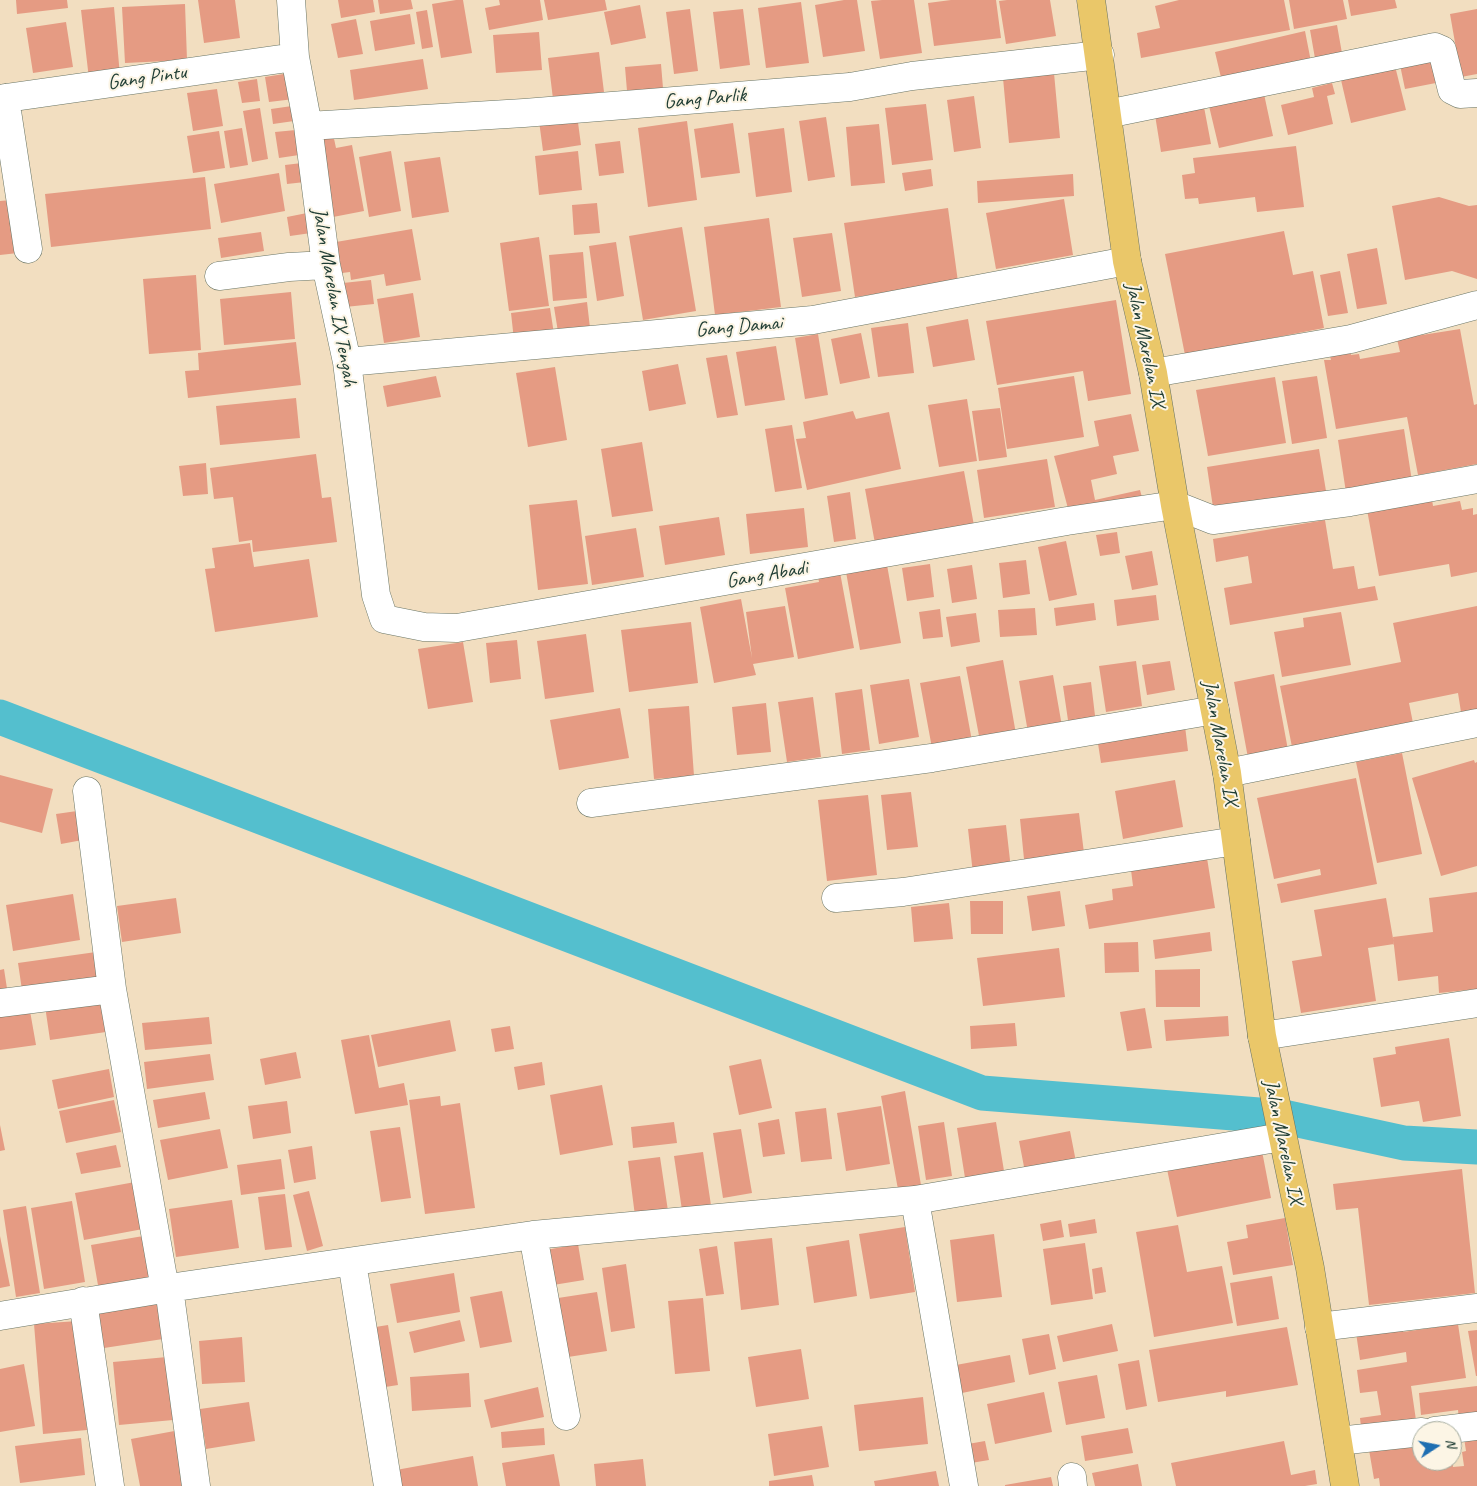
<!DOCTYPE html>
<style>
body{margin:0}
#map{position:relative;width:1477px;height:1486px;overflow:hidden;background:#f2dec0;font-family:Caveat,sans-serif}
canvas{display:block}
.north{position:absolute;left:1412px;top:1421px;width:50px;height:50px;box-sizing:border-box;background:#fcf5e5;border:1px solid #a4ab9e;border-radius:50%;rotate:79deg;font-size:14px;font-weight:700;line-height:20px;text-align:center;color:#1f3d34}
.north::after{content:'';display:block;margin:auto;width:18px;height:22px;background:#1f6fb2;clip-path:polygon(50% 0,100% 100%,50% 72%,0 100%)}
</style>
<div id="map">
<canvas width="1477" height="1486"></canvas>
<div class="north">N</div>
</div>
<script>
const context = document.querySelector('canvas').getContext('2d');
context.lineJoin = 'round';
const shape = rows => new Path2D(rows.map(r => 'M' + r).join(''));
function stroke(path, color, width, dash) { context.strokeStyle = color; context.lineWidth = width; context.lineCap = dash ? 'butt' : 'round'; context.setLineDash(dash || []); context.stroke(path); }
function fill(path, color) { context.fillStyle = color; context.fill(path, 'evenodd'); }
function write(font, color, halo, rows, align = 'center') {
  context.font = font + ' Caveat,sans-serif'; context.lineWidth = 4; context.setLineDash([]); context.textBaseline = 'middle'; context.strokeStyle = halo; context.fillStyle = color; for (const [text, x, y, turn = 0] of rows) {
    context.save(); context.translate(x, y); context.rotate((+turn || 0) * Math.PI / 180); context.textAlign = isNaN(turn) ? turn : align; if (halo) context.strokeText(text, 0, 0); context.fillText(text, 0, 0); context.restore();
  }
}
stroke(shape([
 [0,717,982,1093,1284,1117,1404,1143,1477,1147]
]), '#54bfce', 35);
fill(shape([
 [16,0,67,0,68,8,17,14],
 [198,0,235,0,240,38,204,43],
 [338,0,373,0,375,12,341,18],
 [378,0,411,0,413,9,380,14],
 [456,0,463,0,472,53,441,58,432,4],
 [499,0,540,0,543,20,489,30,485,8,500,5],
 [544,0,605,0,607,10,548,20],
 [844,0,857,0,865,51,823,57,815,5],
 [882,0,914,0,922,53,880,59,871,1],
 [951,0,996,0,1001,38,934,46,928,3],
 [1007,0,1050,0,1056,36,1006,44,999,1],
 [1179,0,1284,0,1290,30,1141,58,1137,33,1160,28,1155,6],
 [1289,0,1343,0,1347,19,1294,29],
 [1348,0,1395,0,1397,8,1351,16],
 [801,2,809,63,766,68,758,8],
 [185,4,187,60,125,63,122,7],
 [640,5,646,38,611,45,604,12],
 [114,7,120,76,89,79,81,10],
 [690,9,698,71,674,74,666,12],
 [743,9,750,65,720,69,713,12],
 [1477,9,1477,74,1461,77,1450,14],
 [427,10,433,47,422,49,416,12],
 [410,14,415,44,375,51,370,21],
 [356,19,363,54,338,58,331,24],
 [66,22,73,67,33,73,26,28],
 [1337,25,1343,59,1316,64,1310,30],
 [1305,31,1312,67,1223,86,1215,52],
 [539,32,542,70,496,73,493,35],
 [599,52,604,92,553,99,548,58],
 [1437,58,1441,82,1405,89,1400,65],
 [423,59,428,89,354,100,350,70],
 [661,64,664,100,628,103,625,67],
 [1395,66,1406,110,1351,123,1341,80],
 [290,73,294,99,269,102,265,77],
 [1054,73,1060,138,1009,143,1003,78],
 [257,79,260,101,242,103,238,82],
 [1332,83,1335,94,1327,96,1333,124,1288,135,1281,105,1314,97,1312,88],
 [217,89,223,126,193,131,187,93],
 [1264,94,1273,136,1219,148,1209,106],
 [974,96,981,148,954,152,947,100],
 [926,104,933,160,892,165,885,108],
 [292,106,294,121,273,124,271,109],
 [1204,107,1211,144,1161,152,1155,115],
 [260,108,268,159,252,162,243,111],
 [577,115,581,145,543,151,539,121],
 [826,117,835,177,808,181,799,121],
 [687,121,697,200,648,207,638,128],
 [733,123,740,173,701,178,694,129],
 [879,124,885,183,851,186,846,127],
 [242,128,248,165,230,168,224,131],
 [784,128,792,192,756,197,748,133],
 [296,130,299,155,279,158,275,132],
 [219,131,225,168,193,173,187,136],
 [333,134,336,148,352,145,364,211,333,217,319,136],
 [620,141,624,173,599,176,595,144],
 [1296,146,1304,207,1257,212,1255,197,1199,204,1198,198,1185,199,1182,175,1195,173,1193,158],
 [391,151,401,211,369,217,359,157],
 [578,151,582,190,539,195,535,156],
 [440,157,449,212,412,218,404,162],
 [302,163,305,182,287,184,285,165],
 [931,169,933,186,905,191,902,173],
 [279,173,285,211,221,223,214,184],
 [1073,174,1074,196,978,203,977,181],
 [205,177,211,229,51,247,45,194],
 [1439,197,1469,206,1477,205,1477,279,1452,271,1405,280,1392,206],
 [1064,199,1073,255,996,269,986,213],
 [11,200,18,253,0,255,0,201],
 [597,203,600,233,574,235,572,205],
 [948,208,958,282,855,297,844,223],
 [307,213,311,233,290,236,287,217],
 [769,218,781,307,715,315,704,227],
 [682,227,696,311,643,320,629,236],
 [412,229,421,280,386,286,384,274,351,280,350,272,342,273,336,242],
 [1284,231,1293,275,1313,271,1324,328,1185,355,1165,254],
 [261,232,264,251,221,258,218,238],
 [832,233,841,291,802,297,793,238],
 [539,237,549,306,509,311,500,243],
 [616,242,624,296,597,301,589,246],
 [1377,248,1387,304,1357,309,1347,254],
 [583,252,587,298,553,301,549,255],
 [1340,271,1348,313,1328,316,1320,275],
 [196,275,201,350,149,354,143,279],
 [371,280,374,304,345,307,343,283],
 [291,292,295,339,224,345,220,299],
 [413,293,420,337,384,343,377,299],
 [1116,300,1131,394,1088,401,1083,371,997,385,986,321],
 [587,302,590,328,558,332,554,307],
 [550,308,554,334,514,340,511,313],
 [968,319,975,360,933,367,926,327],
 [908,323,914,373,878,377,871,328],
 [1460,329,1474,405,1477,404,1477,464,1418,475,1407,417,1336,429,1324,360,1331,360,1329,352,1350,348,1351,355,1359,354,1360,359,1400,352,1397,339],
 [861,333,870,378,840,384,831,339],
 [818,334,828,395,805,399,795,338],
 [296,342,301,385,188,398,185,371,199,370,198,353],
 [776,346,785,400,745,406,736,352],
 [727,355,738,415,717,418,706,358],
 [678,364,686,404,649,411,642,371],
 [555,367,567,440,528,447,516,373],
 [436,376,441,397,387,407,383,386],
 [1074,376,1084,437,1007,449,998,388],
 [1317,376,1327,438,1292,444,1282,381],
 [1275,377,1286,443,1208,456,1196,390],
 [296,398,300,438,220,445,216,406],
 [967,399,977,461,939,467,928,405],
 [1000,408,1007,457,979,461,972,411],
 [853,411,856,419,889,412,901,469,807,490,796,439,806,438,803,422],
 [1131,414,1139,451,1113,456,1117,474,1091,480,1095,500,1140,490,1143,501,1070,516,1054,456,1099,446,1094,421],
 [792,425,802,488,775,492,765,429],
 [1404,429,1413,488,1347,499,1338,440],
 [642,442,653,511,612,517,601,449],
 [1319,449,1327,497,1214,514,1207,467],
 [316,454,322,498,331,497,337,542,253,552,252,540,239,542,233,497,214,499,210,468],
 [1047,459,1055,507,984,518,977,470],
 [206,463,208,494,183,496,179,466],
 [964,471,975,531,876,549,865,489],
 [850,492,856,539,834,542,827,496],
 [1431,493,1433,506,1460,501,1462,510,1473,508,1473,515,1477,514,1477,572,1451,577,1449,564,1379,576,1366,504],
 [577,500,588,584,538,590,529,505],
 [804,508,808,547,750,554,746,514],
 [719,517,725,555,665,565,659,526],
 [1325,520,1333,569,1354,566,1358,589,1375,586,1378,600,1230,625,1224,588,1252,583,1248,556,1216,562,1213,539],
 [636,528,644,577,592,585,585,536],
 [1117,532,1120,553,1100,556,1096,535],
 [1066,541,1077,595,1049,601,1038,547],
 [250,543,254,567,309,559,318,617,215,632,205,569,215,568,212,548],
 [1152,551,1158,585,1132,590,1125,556],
 [1026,560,1030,594,1003,598,999,563],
 [930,564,934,597,907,601,902,568],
 [887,565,901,643,860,650,846,572],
 [972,565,977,599,952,603,947,569],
 [839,567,854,648,798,659,785,588,819,582,817,571],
 [1156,595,1159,620,1117,626,1114,600],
 [741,599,752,658,746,612,785,606,794,657,753,664,756,675,714,683,700,607],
 [1094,603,1096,620,1056,626,1054,608],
 [1477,606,1477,709,1461,712,1458,693,1409,703,1413,723,1292,747,1280,686,1401,662,1393,623],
 [1035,608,1037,635,1000,637,998,610],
 [940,609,943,637,923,639,919,612],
 [1341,612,1351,665,1282,677,1274,632,1304,627,1303,618],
 [976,613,980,642,951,647,946,617],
 [691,622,698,683,629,692,621,630],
 [586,634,594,692,545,699,537,641],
 [517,640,521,679,490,683,486,643],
 [463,642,473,702,428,709,418,649],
 [1003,660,1016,734,980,741,966,667],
 [1136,661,1142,706,1106,712,1099,666],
 [1170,661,1175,690,1147,695,1142,665],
 [1274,674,1288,750,1248,758,1234,682],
 [1053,675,1063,732,1029,738,1019,681],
 [960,676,972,741,932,748,920,683],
 [909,679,919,737,879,744,870,685],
 [1091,682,1096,724,1069,727,1063,686],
 [862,689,870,750,842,754,835,693],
 [813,697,821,757,787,762,778,702],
 [766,703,771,752,737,755,732,707],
 [689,706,694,776,654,779,648,709],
 [620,708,629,758,559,770,550,720],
 [1185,726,1188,751,1101,763,1097,737],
 [1402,753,1422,854,1377,863,1356,762],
 [1474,760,1475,763,1477,762,1477,866,1441,876,1412,778],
 [0,775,53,789,42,833,0,822],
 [1356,778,1377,884,1281,903,1277,884,1321,875,1320,869,1274,879,1257,798],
 [1175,780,1183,827,1123,839,1115,791],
 [911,792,918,847,887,850,881,795],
 [868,795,877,875,827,881,818,800],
 [84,810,88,839,61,844,56,814],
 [1079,813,1084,853,1024,859,1020,819],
 [1006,825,1011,869,973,874,968,829],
 [1207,858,1215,908,1089,929,1085,905,1113,900,1112,889,1133,886,1131,870],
 [1060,891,1065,926,1032,931,1027,896],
 [1477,892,1477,989,1439,993,1438,976,1398,981,1393,937,1433,932,1429,898],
 [73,894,80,940,13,951,6,905],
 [176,898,181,933,122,942,117,906],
 [1386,898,1394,944,1368,948,1376,1001,1301,1013,1292,961,1322,956,1314,910],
 [970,901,1003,901,1003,934,971,934],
 [949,903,953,939,914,942,911,907],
 [1210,932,1212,951,1155,959,1153,940],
 [1138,942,1139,972,1105,973,1104,943],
 [1059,948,1065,997,983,1006,977,958],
 [96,952,99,979,22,990,18,963],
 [4,969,8,995,0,996,0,970],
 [1200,969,1200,1007,1156,1007,1155,970],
 [101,998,106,1032,50,1040,45,1006],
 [1145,1008,1152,1048,1127,1051,1120,1012],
 [30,1011,36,1045,0,1050,0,1015],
 [1228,1016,1229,1036,1166,1041,1164,1020],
 [209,1017,212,1044,145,1050,142,1023],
 [450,1020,456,1051,378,1067,371,1035],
 [1015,1023,1017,1046,971,1049,970,1026],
 [510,1026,514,1049,495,1052,491,1029],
 [369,1035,379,1088,404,1083,408,1105,355,1114,341,1040],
 [1449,1038,1461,1116,1423,1122,1419,1101,1381,1107,1373,1058,1396,1054,1395,1047],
 [296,1052,301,1078,265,1085,260,1059],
 [210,1054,214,1080,147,1089,144,1062],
 [761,1059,772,1108,739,1115,729,1066],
 [542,1062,545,1085,518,1090,514,1067],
 [109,1069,114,1097,58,1109,52,1080],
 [602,1085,613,1145,560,1155,550,1095],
 [905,1091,922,1191,899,1195,881,1096],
 [205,1092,210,1119,158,1128,153,1100],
 [440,1096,441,1106,460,1103,475,1208,425,1214,409,1100],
 [114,1100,121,1132,66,1143,59,1111],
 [287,1101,291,1133,253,1139,248,1106],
 [881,1106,890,1164,846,1171,837,1113],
 [826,1108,832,1159,801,1162,795,1112],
 [779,1119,785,1154,763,1157,758,1123],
 [674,1122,677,1143,633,1148,631,1127],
 [944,1122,952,1176,926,1180,918,1126],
 [996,1122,1005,1177,966,1184,957,1128],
 [0,1125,5,1150,0,1151],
 [400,1127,411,1198,381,1202,370,1131],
 [220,1129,228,1168,168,1180,160,1140],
 [741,1129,752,1193,723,1198,713,1133],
 [1070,1131,1077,1167,1026,1177,1019,1141],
 [116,1145,121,1167,81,1174,76,1153],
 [312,1146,316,1179,294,1183,288,1150],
 [1262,1151,1271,1198,1177,1217,1167,1169],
 [703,1152,712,1212,683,1217,674,1156],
 [660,1157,668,1211,635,1216,628,1161],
 [281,1159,285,1189,241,1195,237,1165],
 [1462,1169,1475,1293,1369,1305,1358,1208,1336,1210,1333,1184],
 [135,1182,143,1229,84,1240,75,1193],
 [309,1191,323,1246,307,1251,293,1195],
 [285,1194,292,1247,265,1250,258,1197],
 [232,1200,239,1248,176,1257,169,1209],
 [72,1201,85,1282,44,1289,31,1208],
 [26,1206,40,1293,16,1297,3,1210],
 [1285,1218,1293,1265,1233,1275,1227,1242,1248,1238,1246,1225],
 [1095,1219,1097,1233,1070,1237,1068,1224],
 [1061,1220,1064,1237,1043,1241,1040,1224],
 [1178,1225,1187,1272,1222,1266,1233,1323,1154,1337,1136,1232],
 [905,1227,915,1292,870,1299,859,1234],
 [994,1234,1002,1297,957,1302,950,1240],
 [149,1235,157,1281,99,1291,91,1245],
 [0,1236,10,1286,0,1288],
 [772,1238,779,1305,741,1310,734,1242],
 [849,1240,857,1296,814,1303,806,1247],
 [1085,1243,1093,1299,1051,1305,1043,1249],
 [578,1244,584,1280,547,1286,541,1251],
 [717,1246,724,1294,706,1296,699,1249],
 [626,1264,635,1328,611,1332,602,1268],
 [1102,1267,1106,1292,1095,1294,1092,1269],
 [454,1273,460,1312,397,1323,390,1284],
 [1272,1276,1279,1319,1237,1326,1230,1283],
 [502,1291,512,1342,480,1348,470,1297],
 [597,1292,607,1351,568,1357,558,1298],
 [703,1298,710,1371,675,1374,668,1301],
 [157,1303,163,1339,104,1348,98,1312],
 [460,1320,465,1341,414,1353,409,1332],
 [1401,1320,1403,1332,1458,1324,1466,1378,1411,1386,1417,1427,1362,1436,1360,1418,1381,1415,1377,1391,1360,1393,1357,1370,1407,1362,1406,1352,1360,1360,1355,1326],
 [78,1321,87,1430,43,1434,34,1324],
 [1112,1324,1118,1351,1063,1362,1057,1336],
 [388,1325,398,1385,379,1388,369,1328],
 [1287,1327,1298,1385,1226,1397,1226,1391,1158,1402,1149,1350],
 [1477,1330,1477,1376,1476,1376,1468,1331],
 [1049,1334,1056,1369,1029,1375,1022,1339],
 [242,1337,245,1382,202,1384,199,1341],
 [801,1349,809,1399,756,1407,748,1357],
 [1010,1355,1015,1382,962,1393,956,1365],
 [167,1357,173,1420,119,1425,113,1362],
 [1139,1360,1147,1406,1126,1410,1118,1364],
 [24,1364,35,1426,0,1432,0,1369],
 [469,1373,471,1407,412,1411,410,1377],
 [1097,1375,1105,1418,1066,1425,1058,1382],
 [1477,1386,1477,1425,1460,1427,1458,1410,1421,1415,1419,1393],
 [538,1387,544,1417,491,1428,484,1400],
 [1044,1392,1052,1432,995,1444,987,1404],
 [923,1397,928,1444,859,1451,854,1405],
 [249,1402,255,1441,206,1449,200,1409],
 [822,1426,829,1467,774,1476,768,1434],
 [544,1428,545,1445,502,1448,501,1432],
 [1128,1428,1133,1453,1085,1461,1081,1436],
 [180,1430,190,1486,140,1486,131,1439],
 [1422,1436,1422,1461,1452,1461,1453,1467,1464,1466,1462,1452,1466,1451,1464,1438,1477,1436,1477,1486,1380,1486,1379,1478,1374,1479,1368,1444],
 [81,1438,85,1475,20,1483,15,1446],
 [985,1441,989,1460,971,1463,968,1444],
 [1284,1441,1291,1475,1315,1470,1317,1484,1305,1486,1176,1486,1171,1463],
 [554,1454,560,1486,506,1486,502,1463],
 [473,1456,478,1486,399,1486,396,1470],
 [643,1459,646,1486,596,1486,594,1464],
 [1138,1464,1142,1486,1095,1486,1092,1473],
 [936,1471,939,1486,875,1486,874,1481],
 [812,1475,814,1486,769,1486,769,1481],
 [1051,1477,1053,1486,1005,1486,1005,1485]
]), '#e59b83');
const minor = shape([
 [291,0,295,57,308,126,326,265,347,362,376,595,384,619,424,627,457,628,1067,521,1175,505,1213,520,1350,502,1477,479],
 [5,98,28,249],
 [0,99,295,57],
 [1107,114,1435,47,1442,50,1452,90,1460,94,1477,93],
 [308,126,524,113,850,87,912,76,1100,55],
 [219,276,289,267,326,265],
 [347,362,813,320,1127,261],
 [1153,373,1351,339,1477,305],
 [1227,773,1477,723],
 [87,791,112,989,165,1289],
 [591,803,932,758,1215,710],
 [836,898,903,892,1236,841],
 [0,1003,112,989],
 [1262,1036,1477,1003],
 [915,1200,964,1486],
 [533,1235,566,1416],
 [352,1262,388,1486],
 [169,1288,196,1486],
 [83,1301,110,1486],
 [0,1316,169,1288,533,1235,915,1200,1282,1137],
 [1319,1327,1477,1308],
 [1435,1431,1477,1426],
 [1338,1441,1422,1432],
 [1072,1477,1073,1486]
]);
const major = shape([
 [1091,0,1127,261,1153,373,1175,505,1227,773,1262,1036,1310,1268,1345,1486]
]);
stroke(minor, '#697565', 29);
stroke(major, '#697565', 29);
stroke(minor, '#fff', 28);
stroke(major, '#eac769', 28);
write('21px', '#1f3d34', '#fcf5e5', [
 ["Gang Pintu",147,78,-8],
 ["Gang Parlik",705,99,-5],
 ["Jalan Marelan IX Tengah",334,297,80],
 ["Gang Damai",739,327,-5],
 ["Jalan Marelan IX",1145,345,78],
 ["Gang Abadi",767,575,-10],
 ["Jalan Marelan IX",1220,743,80],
 ["Jalan Marelan IX",1283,1142,78]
]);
</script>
